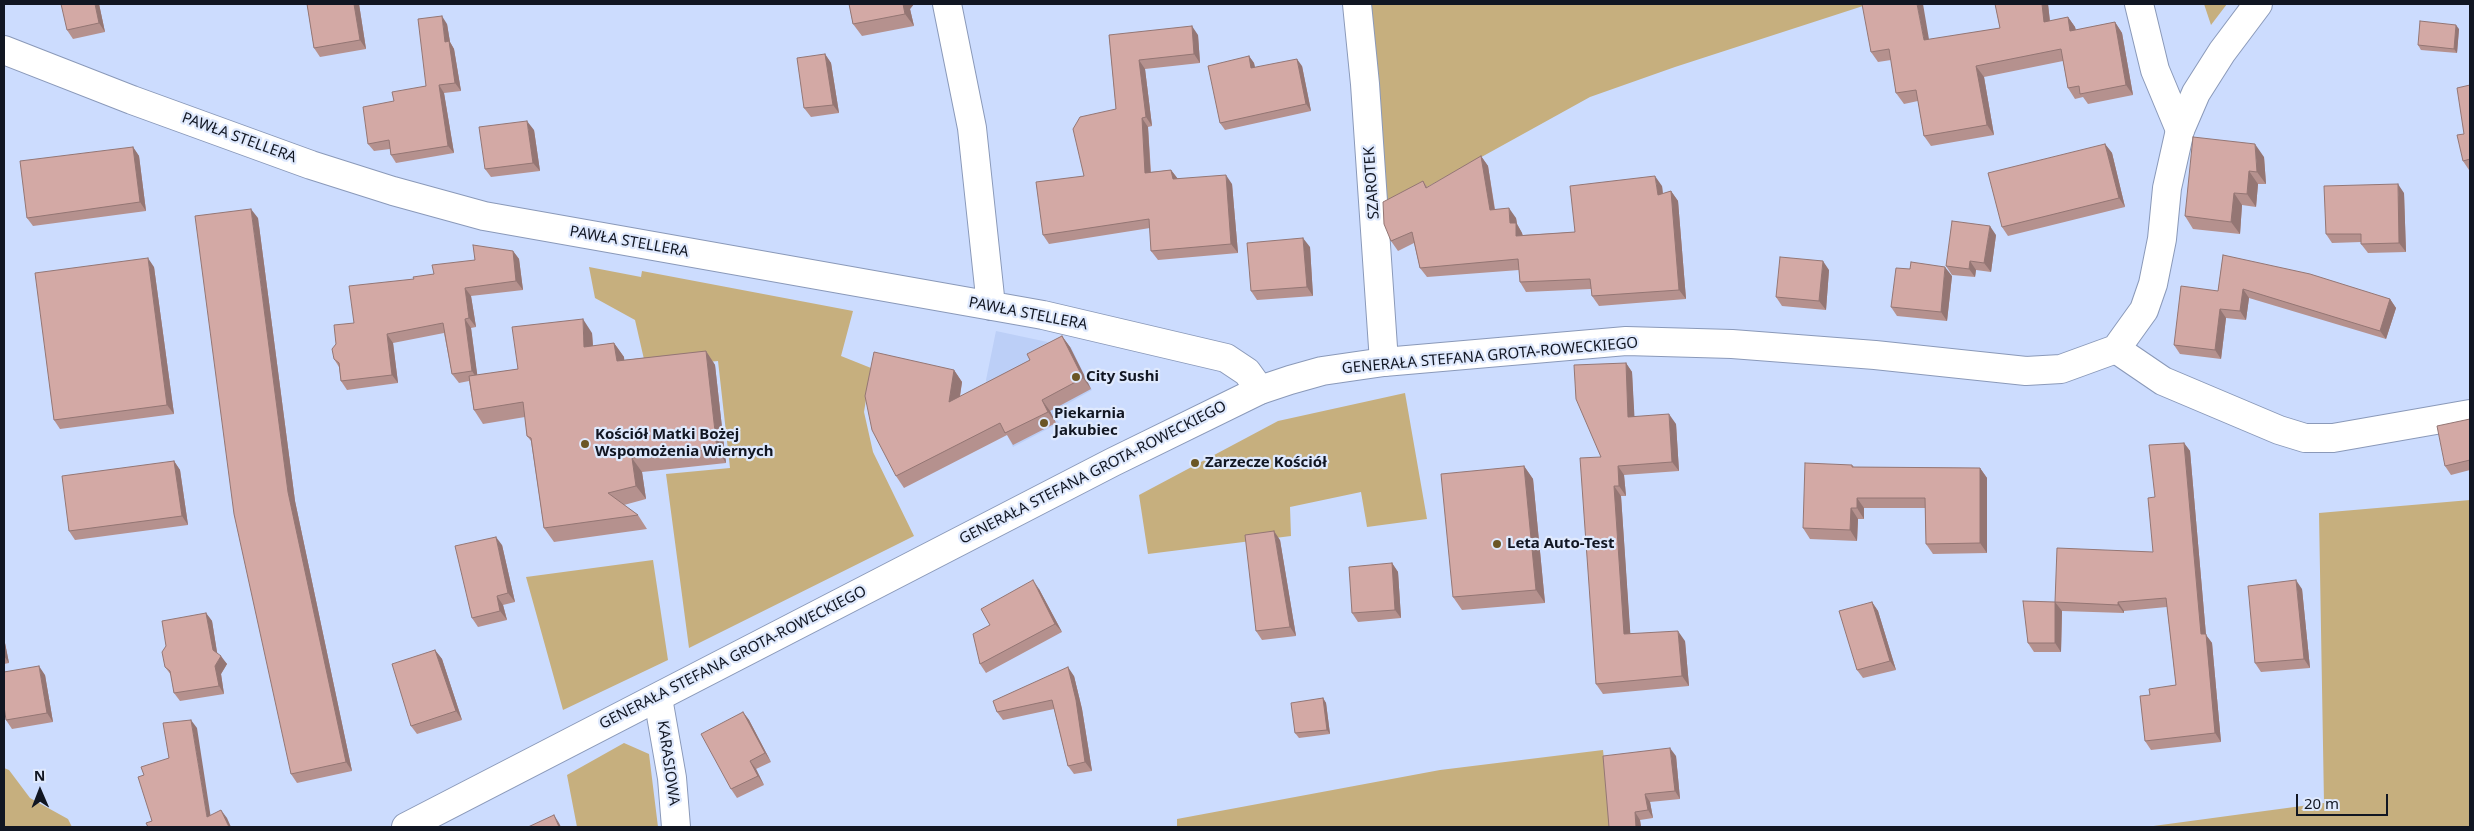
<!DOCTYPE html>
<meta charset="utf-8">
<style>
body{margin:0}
#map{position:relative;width:2474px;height:831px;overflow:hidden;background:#ccdcfe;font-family:"Noto Sans",sans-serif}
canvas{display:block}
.frame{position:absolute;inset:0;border:5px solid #111622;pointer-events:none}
.north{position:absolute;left:15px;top:766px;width:50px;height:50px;-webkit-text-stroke:4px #dfe9fd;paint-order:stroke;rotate:359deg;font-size:14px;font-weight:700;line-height:20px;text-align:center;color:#111622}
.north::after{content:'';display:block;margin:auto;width:18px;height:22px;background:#111622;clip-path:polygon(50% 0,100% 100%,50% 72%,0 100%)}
.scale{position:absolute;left:2296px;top:794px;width:92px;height:22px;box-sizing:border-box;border:2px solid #111622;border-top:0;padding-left:6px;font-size:15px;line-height:18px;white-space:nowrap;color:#111622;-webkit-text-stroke:4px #dfe9fd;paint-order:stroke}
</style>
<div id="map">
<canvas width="2474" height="831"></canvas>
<div class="frame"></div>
<div class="north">N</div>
<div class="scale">20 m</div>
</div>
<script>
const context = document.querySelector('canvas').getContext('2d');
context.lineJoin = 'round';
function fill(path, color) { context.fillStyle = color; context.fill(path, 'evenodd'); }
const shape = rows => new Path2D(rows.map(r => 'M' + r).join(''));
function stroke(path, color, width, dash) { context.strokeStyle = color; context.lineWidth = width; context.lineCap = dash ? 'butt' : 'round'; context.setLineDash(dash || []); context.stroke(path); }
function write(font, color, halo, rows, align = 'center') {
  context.font = font + ' "Noto Sans",sans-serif'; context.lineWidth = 4.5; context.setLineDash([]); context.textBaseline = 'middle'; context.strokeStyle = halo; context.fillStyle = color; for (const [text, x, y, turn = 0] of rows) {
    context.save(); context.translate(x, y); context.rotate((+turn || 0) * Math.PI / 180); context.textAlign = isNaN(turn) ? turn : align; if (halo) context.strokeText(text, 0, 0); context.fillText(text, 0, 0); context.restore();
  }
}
fill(shape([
 [996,331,1071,347,1092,390,1053,412,1059,423,1013,447,990,400,986,380]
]), '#bccff7');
fill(shape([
 [1371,4,1863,4,1863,6,1675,67,1590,97,1382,212],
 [2204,4,2227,4,2211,25],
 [589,267,641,277,642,271,853,311,841,356,871,368,864,412,873,452,914,536,689,648,666,474,730,468,718,361,646,368,635,320,595,298],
 [1405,393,1427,519,1367,527,1361,492,1290,507,1291,536,1148,554,1139,495,1278,421],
 [2470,500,2470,827,2146,827,2324,803,2319,513],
 [653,560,668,660,563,710,526,577],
 [624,743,649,754,658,827,577,827,567,775],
 [1603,750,1611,827,1177,827,1177,819,1440,770],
 [4,768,9,770,30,798,68,819,72,827,4,827]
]), '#c6af7e');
const street = shape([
 [947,4,972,128,991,306],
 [1357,4,1365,84,1384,362],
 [2139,4,2155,70,2180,130],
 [4,50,132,100,311,165,393,191,484,216,1043,315,1226,358,1247,372,1260,390],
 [2116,349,2163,381,2279,430,2305,438,2333,438,2470,414],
 [658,698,672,778,676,827]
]);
const secondary = shape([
 [406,827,1113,462,1260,390,1290,380,1322,371,1384,362,1626,341,1732,344,1875,355,2026,371,2061,369,2116,349,2144,310,2153,284,2162,239,2167,188,2180,130,2196,93,2222,52,2258,4]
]);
stroke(street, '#8a99b9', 30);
stroke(secondary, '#8a99b9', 30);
stroke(street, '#fff', 28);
stroke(secondary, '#fff', 28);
fill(shape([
 [99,4,105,32,73,39,67,30],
 [307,4,359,4,366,49,320,57,314,48],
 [849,4,914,4,910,9,914,26,862,36,853,24],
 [1995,4,2048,4,2050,21,2068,17,2075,27,2076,30,2115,22,2122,33,2133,95,2088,104,2083,97,2075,99,2068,88,2063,61,1984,77,1994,135,1931,146,1924,136,1918,101,1904,104,1896,93,1891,60,1878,62,1871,52,1929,40,2000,28],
 [447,24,450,42,454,49,461,91,444,93,454,153,396,163,391,155,390,149,374,151,368,144,394,101,426,86],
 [2459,29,2457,53,2421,50,2418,45],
 [1109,35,1198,35,1200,63,1145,69,1152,126,1148,127,1151,172,1171,170,1177,178,1232,184,1238,253,1158,260,1151,251,1150,228,1049,244,1043,235,1084,176,1116,109],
 [825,54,831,63,839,113,811,117,804,108],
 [1249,56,1254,63,1255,68,1302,66,1311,111,1225,130,1220,123],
 [2470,85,2470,169,2469,170,2463,161,2464,134],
 [534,130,540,171,491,177,485,169],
 [2105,144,2112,153,2125,207,2008,236,2002,227],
 [133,147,139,156,146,211,33,226,27,218],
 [1481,156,1488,166,1495,209,1516,218,1517,224,1522,233,1523,235,1575,232,1662,186,1663,194,1671,191,1678,201,1686,299,1599,306,1592,296,1591,289,1526,292,1520,282,1519,270,1427,277,1420,268,1414,243,1398,251,1391,241,1423,181,1428,188],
 [2264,157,2266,184,2258,184,2256,207,2242,205,2240,234,2193,229,2185,216],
 [2404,193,2406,252,2368,253,2361,244,2361,242,2332,243,2326,234],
 [258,218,295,501,352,771,297,783,291,774],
 [1996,235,1991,272,1976,270,1975,277,1952,275,1946,266],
 [1310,247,1313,296,1257,300,1251,291],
 [513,251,519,259,523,290,471,296,476,327,471,328,477,375,518,369,592,333,593,346,614,343,624,357,624,360,706,351,715,365,726,463,642,472,646,499,624,505,638,515,647,529,554,542,544,528,531,441,527,436,525,417,483,424,474,410,469,381,459,383,452,374,444,333,393,343,398,383,347,390,341,381,339,367,334,359,354,323,414,279,434,274,475,260],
 [2223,255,2390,299,2396,308,2386,339,2249,298,2246,320,2226,318,2221,359,2180,354,2174,345,2218,291],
 [154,267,174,414,60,429,54,420],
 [1829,270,1826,310,1782,306,1776,297],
 [1952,276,1947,321,1897,316,1891,307],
 [1062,336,1070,347,1091,389,1050,411,1056,423,1013,445,1007,435,904,488,896,476,954,370,962,382,960,397,1030,360],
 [1626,363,1632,372,1634,416,1676,424,1679,471,1624,475,1626,496,1621,496,1630,633,1685,641,1689,686,1603,694,1596,684,1601,457],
 [2470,419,2470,470,2451,475,2445,466],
 [2184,443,2190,451,2206,635,2212,643,2221,742,2151,750,2145,741,2150,695,2176,685,2167,607,2124,611,2124,613,2062,611,2061,652,2034,652,2028,643,2055,602,2153,552,2155,497],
 [174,461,180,470,188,525,75,540,69,531],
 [1852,465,1854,467,1980,468,1987,478,1987,553,1933,554,1926,544,1925,508,1864,508,1864,519,1858,519,1857,541,1810,539,1803,528],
 [1524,466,1533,479,1545,603,1462,610,1453,597],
 [1280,540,1296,636,1262,640,1256,631],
 [502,545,515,602,503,605,507,620,478,627,472,618],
 [1392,563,1398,572,1401,618,1358,622,1352,613],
 [1039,589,1062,632,986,673,980,664,990,625],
 [2302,589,2310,668,2261,672,2255,663],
 [1872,602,1878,611,1896,670,1863,678,1857,670],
 [206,613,212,621,217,653,227,664,221,674,224,694,180,701,174,693,171,675,165,667],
 [4,638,9,663,4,664],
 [435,650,442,659,462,720,417,734,411,726],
 [45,675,53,722,12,729,6,720],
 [1074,676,1082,709,1092,771,1074,774,1068,766,1054,709,1003,720,997,712],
 [1323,698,1326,703,1330,734,1299,738,1295,733],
 [743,712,749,720,771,762,756,769,764,785,737,798,731,789],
 [1676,756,1680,799,1650,802,1653,818,1640,820,1641,827,1609,827]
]), '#b5918e');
fill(shape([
 [95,4,99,4,105,32,99,23],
 [354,4,359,4,366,49,360,40],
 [903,4,914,4,910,9,914,26,905,14],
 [1917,4,1923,4,1931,51,1924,40],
 [2042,4,2048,4,2051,32,2044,22],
 [442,16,447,24,450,42,454,49,461,91,455,83,445,42],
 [2068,17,2075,27,2078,41,2070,31],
 [2115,22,2122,33,2133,95,2126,85],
 [2456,25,2459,29,2457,53,2454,49],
 [1192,26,1198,35,1200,63,1194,54],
 [825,54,831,63,839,113,833,105],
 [1249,56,1254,63,1257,76,1251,68],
 [1297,59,1302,66,1311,111,1306,104],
 [1139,60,1145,69,1152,126,1146,117],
 [1976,66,1984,77,1994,135,1987,125],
 [439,85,444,93,454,153,448,146],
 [1142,118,1148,127,1151,182,1145,173],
 [527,121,534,130,540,171,533,163],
 [2105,144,2112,153,2125,207,2119,198],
 [2255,144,2264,157,2266,184,2257,172],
 [133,147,139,156,146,211,140,202],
 [1481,156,1488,166,1496,219,1490,210],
 [1171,170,1178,179,1173,179],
 [2249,171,2258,184,2256,207,2247,194],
 [1226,175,1232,184,1238,253,1231,244],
 [1655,176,1662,186,1664,205,1658,195],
 [2398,184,2404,193,2406,252,2399,243],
 [1671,191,1678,201,1686,299,1679,290],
 [2234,193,2242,205,2240,234,2231,222],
 [1509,208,1516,218,1517,224,1522,233,1523,245,1516,236,1510,223],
 [251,209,258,218,295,501,352,771,346,762,288,492],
 [1990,226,1996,235,1991,272,1984,263],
 [1303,238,1310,247,1313,296,1307,287],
 [513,251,519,259,523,290,516,281],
 [148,258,154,267,174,414,167,405],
 [1823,261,1829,270,1826,310,1819,301],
 [1970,261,1976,270,1975,277,1969,269],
 [1945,267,1952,276,1947,321,1941,312],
 [465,288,471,296,476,327,469,318],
 [2243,289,2249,298,2246,320,2240,311],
 [2390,299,2396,308,2386,339,2380,331],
 [2220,309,2226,318,2221,359,2215,350],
 [465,319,471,328,478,380,472,371],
 [583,319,592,333,594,361,584,347],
 [387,334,393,343,398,383,392,375],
 [1062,336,1070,347,1091,389,1083,378],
 [614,343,624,357,626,374,617,361],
 [706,351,715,365,726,463,717,449],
 [1626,363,1632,372,1635,426,1628,417],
 [954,370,962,382,957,414,949,402],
 [1042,400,1050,411,1056,423,1048,412],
 [1669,414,1676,424,1679,471,1672,462],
 [2184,443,2190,451,2206,635,2212,643,2221,742,2215,733,2201,634],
 [632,458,642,472,646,499,636,486],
 [174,461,180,470,188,525,182,516],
 [1524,466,1533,479,1545,603,1536,590],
 [1618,466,1624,475,1626,496,1619,486],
 [1980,468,1987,478,1987,553,1980,543],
 [1614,486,1621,496,1631,643,1624,634],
 [1857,498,1864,508,1864,519,1857,508],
 [1851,508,1858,519,1857,541,1850,530],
 [1274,531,1280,540,1296,636,1290,627],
 [496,537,502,545,515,602,508,593],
 [1392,563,1398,572,1401,618,1395,610],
 [1033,580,1039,589,1062,632,1055,624],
 [2296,580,2302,589,2310,668,2304,659],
 [497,596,503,605,507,620,500,611],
 [1872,602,1878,611,1896,670,1890,661],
 [2055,602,2062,611,2061,652,2055,643],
 [2118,602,2124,611,2124,613,2118,605],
 [206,613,212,621,218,658,213,650],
 [1678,631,1685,641,1689,686,1682,676],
 [4,638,9,663,4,656],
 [435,650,442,659,462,720,456,711],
 [221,656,227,664,221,674,224,694,219,686,215,666],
 [39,666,45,675,53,722,47,713],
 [1068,667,1074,676,1082,709,1092,771,1085,762],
 [1323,698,1326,703,1330,734,1327,730],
 [743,712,749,720,771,762,765,753],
 [191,720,197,728,212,825,207,817],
 [1670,748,1676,756,1680,799,1675,791],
 [750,761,756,769,764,785,758,776],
 [1645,794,1650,802,1653,818,1648,810],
 [221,810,227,818,231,827,229,827],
 [1635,812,1640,820,1641,827,1636,827],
 [554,815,559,823,561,827,559,827]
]), '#947674');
const building = shape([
 [61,4,95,4,99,23,67,30,61,4],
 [307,4,354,4,360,40,314,48,307,4],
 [849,4,903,4,905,14,853,24,849,4],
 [1862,4,1917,4,1924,40,2000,28,1995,4,2042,4,2044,22,2068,17,2070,31,2115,22,2126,85,2080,94,2079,86,2068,88,2061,49,1976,66,1987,125,1924,136,1916,90,1896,93,1889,49,1871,52,1862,4],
 [442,16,445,42,449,41,455,83,439,85,448,146,391,155,389,140,368,144,363,107,394,101,392,92,426,86,418,19,442,16],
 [2420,21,2456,25,2454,49,2418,45,2420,21],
 [1192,26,1194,54,1139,60,1146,117,1142,118,1145,173,1171,170,1173,179,1226,175,1231,244,1151,251,1149,219,1043,235,1036,182,1084,176,1073,129,1080,117,1116,109,1109,35,1192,26],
 [825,54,833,105,804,108,797,58,825,54],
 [1249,56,1251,68,1297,59,1306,104,1220,123,1208,66,1249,56],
 [2470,85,2470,159,2463,161,2457,135,2464,134,2457,88,2470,85],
 [527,121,533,163,485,169,479,127,527,121],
 [2193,137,2255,144,2257,172,2249,171,2247,194,2234,193,2231,222,2185,216,2193,137],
 [2105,144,2119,198,2002,227,1988,173,2105,144],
 [133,147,140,202,27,218,20,161,133,147],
 [1481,156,1490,210,1509,208,1510,223,1516,223,1516,236,1575,232,1570,186,1655,176,1658,195,1671,191,1679,290,1592,296,1590,279,1520,282,1518,259,1420,268,1412,232,1391,241,1384,224,1383,202,1423,181,1426,188,1481,156],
 [2398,184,2399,243,2361,244,2361,234,2326,234,2324,186,2398,184],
 [251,209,288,492,346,762,291,774,234,514,195,216,251,209],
 [1952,221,1990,226,1984,263,1970,261,1969,269,1946,266,1952,221],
 [1303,238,1307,287,1251,291,1247,243,1303,238],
 [473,245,513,251,516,281,465,288,469,318,465,319,472,371,452,374,443,323,387,334,392,375,341,381,339,363,334,359,332,349,336,344,334,325,354,323,349,286,414,279,413,277,434,274,432,265,475,260,473,245],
 [2223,255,2310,274,2390,299,2380,331,2243,289,2240,311,2220,309,2215,350,2174,345,2181,286,2218,291,2223,255],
 [1780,257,1823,261,1819,301,1776,297,1780,257],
 [148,258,167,405,54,420,35,273,148,258],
 [1911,262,1945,267,1941,312,1891,307,1896,268,1910,269,1911,262],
 [583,319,584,347,614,343,617,361,706,351,717,449,632,458,636,486,608,493,638,515,544,528,531,438,527,436,523,402,474,410,469,376,518,369,512,327,583,319],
 [1062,336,1083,378,1042,400,1048,412,1005,433,1000,423,896,476,872,430,865,396,874,352,954,370,949,402,1030,360,1027,354,1062,336],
 [1626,363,1628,417,1669,414,1672,462,1618,466,1619,486,1614,486,1624,634,1678,631,1682,676,1596,684,1580,458,1601,457,1576,399,1574,365,1626,363],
 [2470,419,2470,460,2445,466,2437,426,2470,419],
 [2184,443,2201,634,2206,634,2215,733,2145,741,2140,696,2150,695,2149,689,2176,685,2166,598,2118,602,2118,605,2055,602,2057,548,2153,552,2148,498,2155,497,2149,445,2184,443],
 [174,461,182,516,69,531,62,476,174,461],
 [1805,463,1852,465,1852,467,1980,468,1980,543,1926,544,1925,498,1857,498,1857,508,1851,508,1850,530,1803,528,1805,463],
 [1524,466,1536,590,1453,597,1441,474,1524,466],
 [1274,531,1290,627,1256,631,1245,535,1274,531],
 [496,537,508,593,497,596,500,611,472,618,455,546,496,537],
 [1392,563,1395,610,1352,613,1349,567,1392,563],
 [1033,580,1055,624,980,664,973,634,990,625,981,609,1033,580],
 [2296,580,2304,659,2255,663,2248,586,2296,580],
 [2023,601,2055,602,2055,643,2028,643,2023,601],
 [1872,602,1890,661,1857,670,1839,611,1872,602],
 [206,613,213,650,221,656,215,666,219,686,174,693,170,671,165,667,162,652,166,646,162,621,206,613],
 [435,650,456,711,411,726,392,664,435,650],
 [39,666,47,713,6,720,4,706,4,672,39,666],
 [1068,667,1076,700,1085,762,1068,766,1052,700,997,712,993,701,1068,667],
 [1323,698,1327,730,1295,733,1291,703,1323,698],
 [743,712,765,753,750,761,758,776,731,789,701,734,743,712],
 [191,720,207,817,221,810,229,827,148,827,146,823,152,821,138,777,144,775,141,767,169,758,163,723,191,720],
 [1670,748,1675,791,1645,794,1648,810,1635,812,1636,827,1609,827,1603,756,1670,748],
 [554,815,559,827,528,827,554,815]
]);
fill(building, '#d3a9a5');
stroke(building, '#947674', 1);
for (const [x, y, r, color] of [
 [1076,377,5,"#6b5625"],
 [1044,423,5,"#6b5625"],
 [585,444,5,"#6b5625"],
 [1195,463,5,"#6b5625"],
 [1497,544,5,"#6b5625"]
]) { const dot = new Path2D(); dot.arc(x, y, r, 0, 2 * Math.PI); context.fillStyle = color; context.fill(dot); stroke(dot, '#dfe9fd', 2); }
write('15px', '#111622', '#dfe9fd', [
 ["PAWŁA STELLERA",239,138,20],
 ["SZAROTEK",1372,183,-94],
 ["PAWŁA STELLERA",629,242,10],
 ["PAWŁA STELLERA",1028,314,11],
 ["GENERAŁA STEFANA GROTA-ROWECKIEGO",1490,356,-5],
 ["GENERAŁA STEFANA GROTA-ROWECKIEGO",1093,473,-27],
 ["GENERAŁA STEFANA GROTA-ROWECKIEGO",733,658,-27],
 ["KARASIOWA",668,763,82]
]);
write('bold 15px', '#111622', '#dfe9fd', [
 ["City Sushi",1086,377],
 ["Piekarnia",1054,414],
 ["Jakubiec",1054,431],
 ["Kościół Matki Bożej",595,435],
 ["Wspomożenia Wiernych",595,452],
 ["Zarzecze Kościół",1205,463],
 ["Leta Auto-Test",1507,544]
], 'left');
</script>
